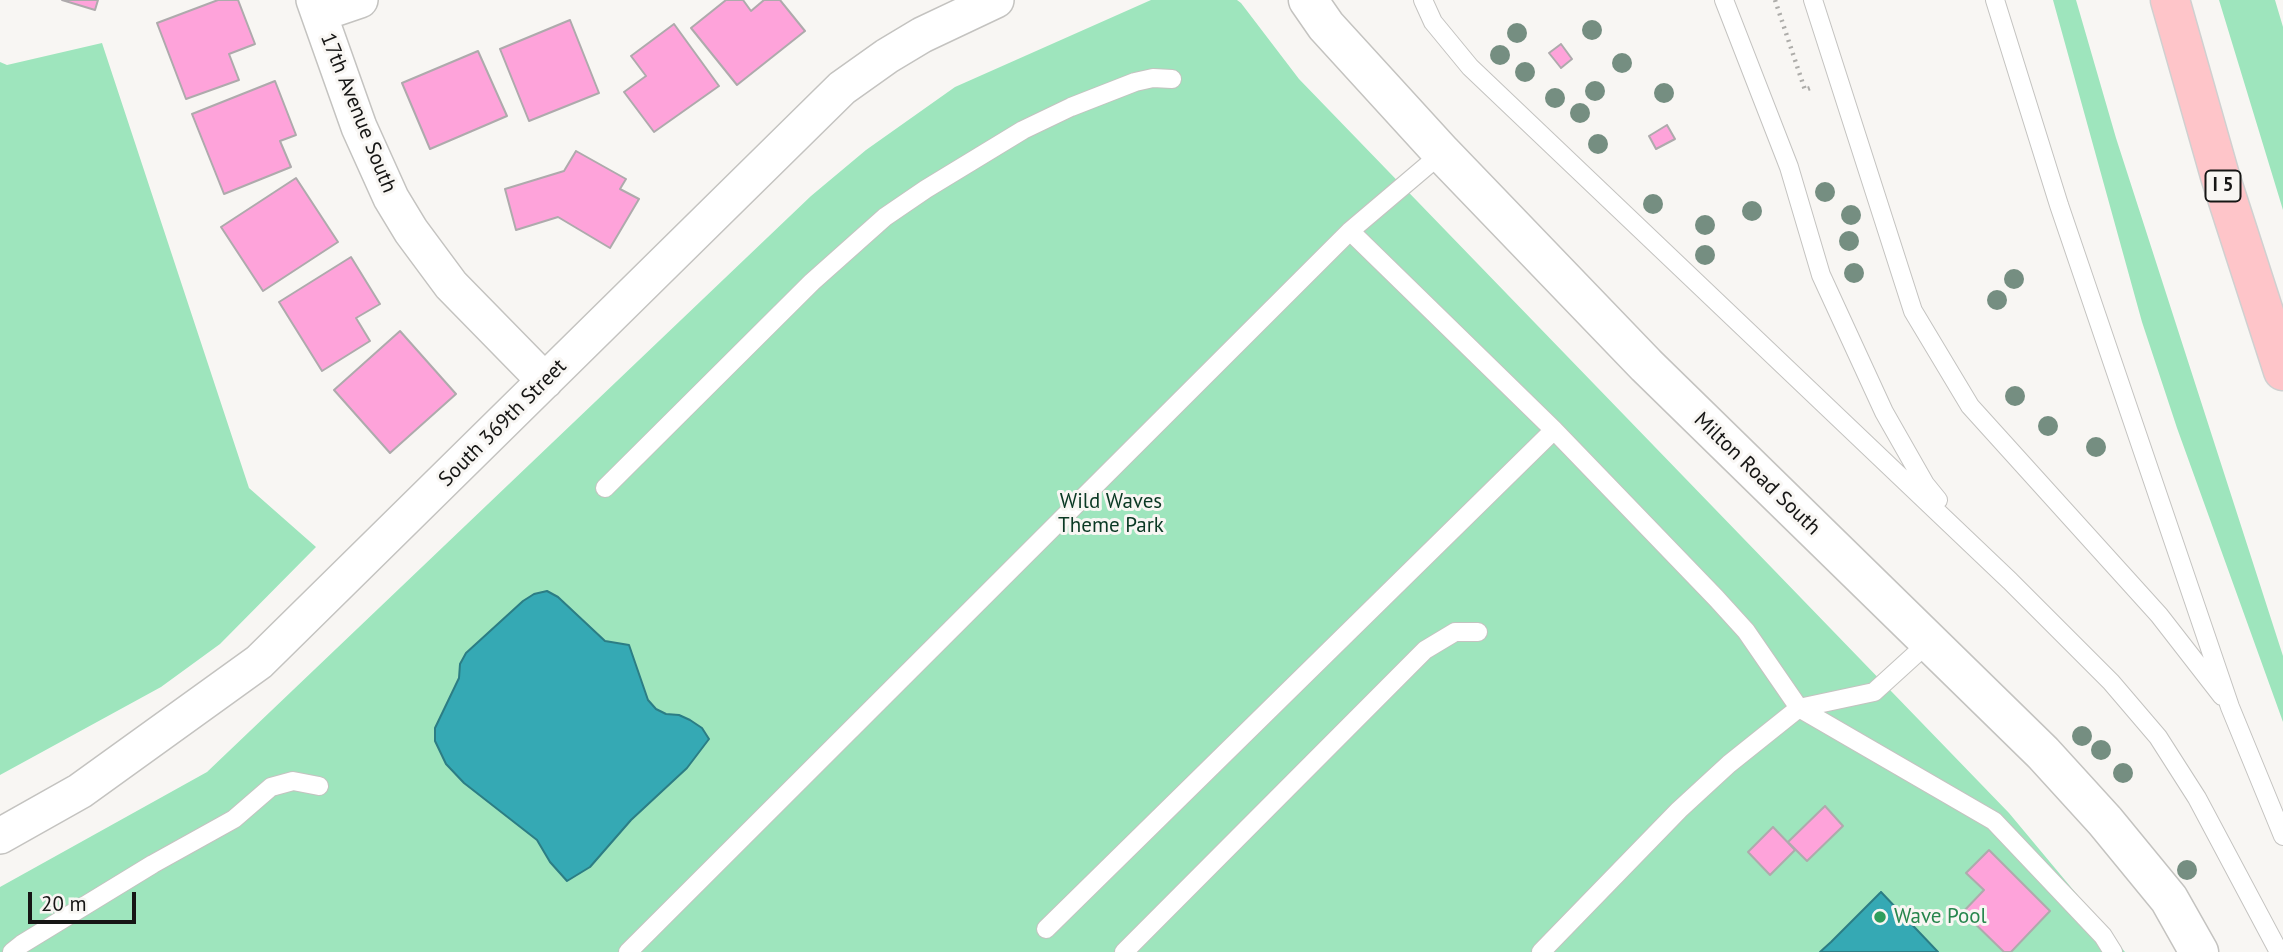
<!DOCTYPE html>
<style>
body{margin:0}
#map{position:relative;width:2283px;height:952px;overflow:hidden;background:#f8f6f3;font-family:"PT Sans",sans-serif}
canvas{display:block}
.scale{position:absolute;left:28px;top:892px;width:108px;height:32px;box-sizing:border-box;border:4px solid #161615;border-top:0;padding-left:9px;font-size:21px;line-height:24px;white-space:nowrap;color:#161615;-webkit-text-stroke:5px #f8f6f3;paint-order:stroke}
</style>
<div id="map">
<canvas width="2283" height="952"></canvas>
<div class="scale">20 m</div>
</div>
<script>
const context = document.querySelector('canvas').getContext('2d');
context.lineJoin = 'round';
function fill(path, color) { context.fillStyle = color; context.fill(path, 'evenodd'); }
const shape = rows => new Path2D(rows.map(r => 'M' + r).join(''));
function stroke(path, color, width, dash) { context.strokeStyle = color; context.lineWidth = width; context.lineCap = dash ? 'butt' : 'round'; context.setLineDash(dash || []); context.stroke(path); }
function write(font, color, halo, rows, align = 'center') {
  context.font = font + ' "PT Sans",sans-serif'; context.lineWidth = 6; context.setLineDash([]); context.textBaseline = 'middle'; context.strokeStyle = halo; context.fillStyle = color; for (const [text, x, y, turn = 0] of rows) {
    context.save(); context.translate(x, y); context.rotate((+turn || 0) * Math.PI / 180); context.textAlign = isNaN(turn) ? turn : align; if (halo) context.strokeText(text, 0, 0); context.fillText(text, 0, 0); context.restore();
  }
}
fill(shape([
 [1151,0,1237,0,1241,3,1299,79,2009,813,2125,952,0,952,0,887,207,772,811,196,866,150,955,87],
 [2053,0,2076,0,2116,138,2283,656,2283,722,2177,428,2142,322],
 [2219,0,2275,0,2283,27,2283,210],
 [102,43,249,488,316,547,220,644,161,687,0,775,0,62,7,65]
]), '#9ee5bd');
const water = shape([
 [547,591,558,597,605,641,629,645,648,700,656,709,666,714,679,715,690,720,702,728,709,739,687,768,631,820,590,867,567,881,550,862,537,840,464,783,446,764,435,741,435,728,459,678,460,664,466,653,523,601,534,594,547,591],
 [1881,892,1938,952,1820,952,1831,942,1881,892]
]);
fill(water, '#35a9b4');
stroke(water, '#2c7d84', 2);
const building = shape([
 [62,0,98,0,95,10,62,0],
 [218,0,238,0,255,44,229,54,239,80,186,99,157,23,218,0],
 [726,0,743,0,751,11,764,0,780,0,805,31,737,85,691,28,726,0],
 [570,20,599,93,529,121,500,49,570,20],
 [674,24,719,86,654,132,624,92,646,76,631,56,674,24],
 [1561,44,1572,59,1561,68,1549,53,1561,44],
 [478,51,507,116,430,149,402,83,478,51],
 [275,81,296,135,280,141,291,167,224,194,192,114,275,81],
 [1667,125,1675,139,1656,149,1649,136,1667,125],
 [576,151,626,179,620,189,639,199,610,248,558,217,516,230,505,189,564,171,576,151],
 [296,178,338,242,263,291,221,227,296,178],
 [351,257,380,304,356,318,370,341,322,371,279,302,351,257],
 [400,331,456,394,390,453,334,390,400,331],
 [1825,806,1843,826,1807,861,1788,842,1825,806],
 [1773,827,1795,850,1770,875,1748,852,1773,827],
 [1989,850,2050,911,2011,952,2004,952,1963,912,1984,890,1966,873,1989,850]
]);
fill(building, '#fea3da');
stroke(building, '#aeaaac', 2);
const service = shape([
 [1423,0,1433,22,1470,67,2010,581,2111,682,2158,737,2197,798,2279,952],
 [1724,0,1789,167,1821,275,1884,412,1925,484,1938,500],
 [1813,0,1913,311,1970,406,2159,615,2222,696],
 [1995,0,2059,205,2230,707,2283,836],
 [1350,231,1554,430,1716,598,1746,631,1799,708,1994,821,2103,936,2113,952],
 [605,488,812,282,885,217,926,189,1023,130,1071,107,1135,82,1153,78,1172,79],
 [1046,929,1554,430],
 [12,952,22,944,153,864,234,819,271,787,293,781,319,786],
 [628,952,1350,231,1442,153],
 [1124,952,1425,650,1455,632,1478,632],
 [1541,952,1679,810,1729,764,1799,708,1874,692,1929,642]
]);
const minor = shape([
 [314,0,359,127,391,198,411,231,451,285,545,381],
 [319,14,360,0],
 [0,836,80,791,259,662,842,88,887,56,922,35,996,0]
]);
const tertiary = shape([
 [1308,0,1326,26,1442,153,1646,365,2043,753,2105,821,2169,899,2199,952]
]);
const motorway = shape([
 [2170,0,2220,176,2283,371]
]);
stroke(service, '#c4c3c0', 20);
stroke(minor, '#c4c3c0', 38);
stroke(tertiary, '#c4c3c0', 41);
stroke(motorway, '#d0d0d0', 41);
stroke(shape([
 [1775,0,1805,90,1813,87]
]), '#adaca9', 4.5, [2, 5]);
stroke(service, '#fff', 18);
stroke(minor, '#fff', 35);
stroke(tertiary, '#fff', 38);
stroke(motorway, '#fec5c9', 38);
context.fillStyle = '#758e81';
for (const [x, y] of [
 [1592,30],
 [1517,33],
 [1500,55],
 [1622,63],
 [1525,72],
 [1595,91],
 [1664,93],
 [1555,98],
 [1580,113],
 [1598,144],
 [1825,192],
 [1653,204],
 [1752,211],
 [1851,215],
 [1705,225],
 [1849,241],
 [1705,255],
 [1854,273],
 [2014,279],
 [1997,300],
 [2015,396],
 [2048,426],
 [2096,447],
 [2082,736],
 [2101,750],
 [2123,773],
 [2187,870]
]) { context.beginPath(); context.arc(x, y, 10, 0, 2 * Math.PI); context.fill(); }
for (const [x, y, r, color] of [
 [1880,917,7,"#2e9e5b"]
]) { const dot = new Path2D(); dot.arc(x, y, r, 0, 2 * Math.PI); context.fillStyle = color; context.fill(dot); stroke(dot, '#f8f6f3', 2.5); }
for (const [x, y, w] of [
 [2223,186,35]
]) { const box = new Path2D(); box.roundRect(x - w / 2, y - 15.5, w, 31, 5); context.fillStyle = '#f8f6f3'; context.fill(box); stroke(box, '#161615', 2); }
write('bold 19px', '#161615', null, [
 ["I 5",2223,186]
]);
write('21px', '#161615', '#f8f6f3', [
 ["17th Avenue South",358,113,68],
 ["South 369th Street",503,423,-45],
 ["Milton Road South",1757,474,44]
]);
write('21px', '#0a3924', '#f8f6f3', [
 ["Wild Waves",1111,502],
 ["Theme Park",1111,526]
]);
write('21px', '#27864d', '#f8f6f3', [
 ["Wave Pool",1894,917]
], 'left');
</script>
